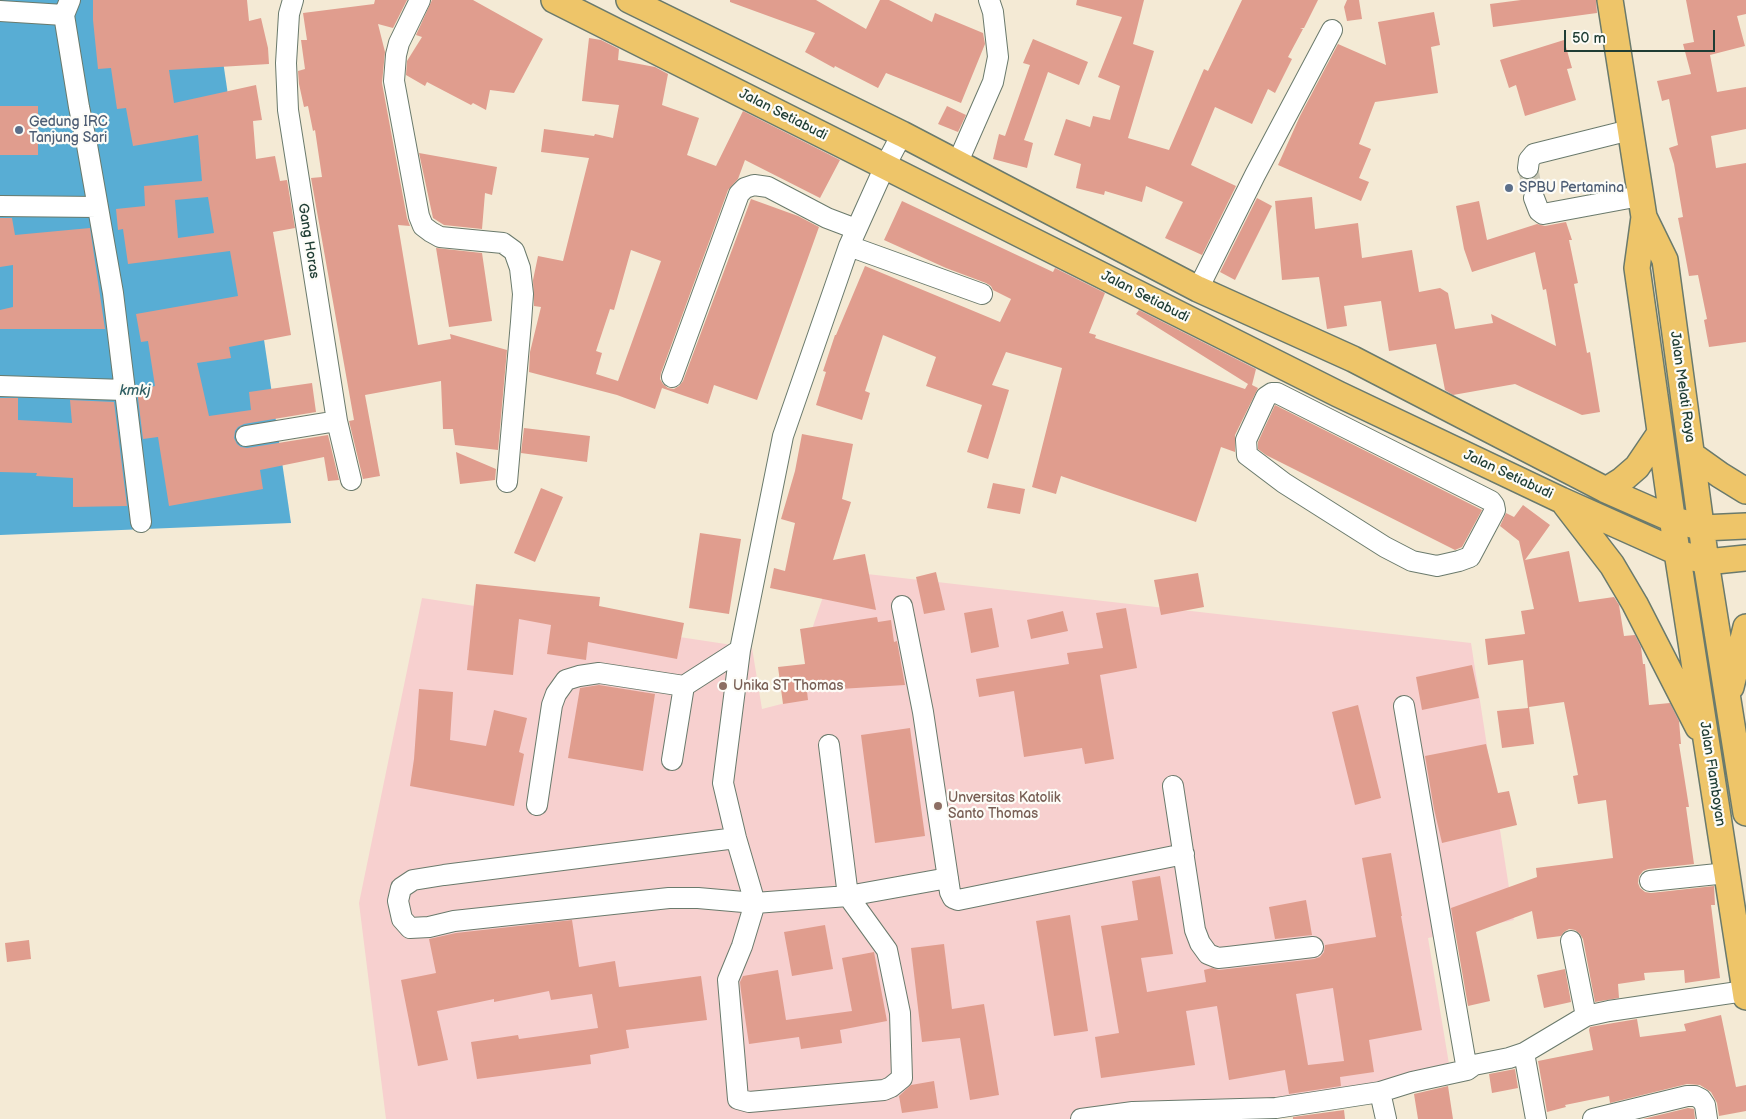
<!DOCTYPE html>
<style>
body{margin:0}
#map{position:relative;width:1746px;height:1119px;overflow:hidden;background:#f4ead5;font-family:"Balsamiq Sans",sans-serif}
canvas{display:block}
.scale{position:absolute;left:1564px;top:30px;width:151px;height:22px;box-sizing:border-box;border:2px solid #1f3d34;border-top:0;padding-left:6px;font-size:15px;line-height:18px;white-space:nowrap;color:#1f3d34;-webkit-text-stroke:4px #fdfcf7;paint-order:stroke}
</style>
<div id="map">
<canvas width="1746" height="1119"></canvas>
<div class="scale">50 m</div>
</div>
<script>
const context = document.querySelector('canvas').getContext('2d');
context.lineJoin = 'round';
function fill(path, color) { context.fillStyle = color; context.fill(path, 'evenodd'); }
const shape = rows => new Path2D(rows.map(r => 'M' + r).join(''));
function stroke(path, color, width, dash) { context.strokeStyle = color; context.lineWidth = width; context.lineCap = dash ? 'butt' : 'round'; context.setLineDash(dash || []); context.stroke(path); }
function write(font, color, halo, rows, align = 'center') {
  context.font = font + ' "Balsamiq Sans",sans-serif'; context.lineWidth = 4.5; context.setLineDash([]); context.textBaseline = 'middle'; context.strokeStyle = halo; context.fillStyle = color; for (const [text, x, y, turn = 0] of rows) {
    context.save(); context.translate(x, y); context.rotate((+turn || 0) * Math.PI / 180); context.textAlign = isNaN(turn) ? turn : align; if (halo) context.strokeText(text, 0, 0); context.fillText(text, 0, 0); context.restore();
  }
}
fill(shape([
 [832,570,1471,643,1514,920,1428,938,1452,1082,1148,1119,386,1119,359,903,422,598,752,648,762,709,801,699,807,644]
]), '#f7d0cf');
fill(shape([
 [0,0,214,0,291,523,0,535]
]), '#58add4');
fill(shape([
 [93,0,247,0,249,21,261,18,268,48,269,64,169,70,174,103,256,85,262,120,253,121,256,159,275,156,280,181,287,180,295,228,273,232,291,335,229,347,231,358,197,363,209,416,251,410,249,392,312,383,316,412,244,424,238,427,235,431,234,438,237,444,241,447,247,448,328,435,339,480,328,481,324,457,260,470,263,489,169,506,158,437,143,439,137,390,155,386,148,341,141,342,136,314,238,296,230,251,128,264,123,229,118,230,116,209,145,206,144,186,202,181,198,135,133,146,126,108,117,109,111,68,98,69,93,20],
 [208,197,214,233,178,238,175,200],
 [375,0,407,0,393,28,378,24,385,52,382,83,407,218,410,226,398,225,418,345,451,339,450,334,507,350,498,450,455,445,453,429,443,429,441,381,365,395,380,476,363,479,349,421,354,420,311,178,322,177,315,130,313,131,308,106,304,107,299,84,298,71,305,69,301,40,307,40,303,13,374,4],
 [432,0,473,0,543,39,514,93,490,90,486,110,473,103,471,105,427,82,425,86,406,75,407,61,422,37,416,35],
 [730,0,816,0,866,29,880,0,889,0,932,22,935,13,983,33,985,44,961,103,886,73,878,88,835,66,834,68,805,52,815,33,730,2],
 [1077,0,1144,0,1133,44,1154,51,1128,138,1169,150,1204,69,1208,71,1242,0,1318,0,1304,28,1300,28,1303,29,1288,57,1292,59,1275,93,1268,89,1252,124,1215,107,1191,165,1236,186,1202,255,1165,238,1183,202,1146,186,1142,202,1105,191,1104,195,1076,188,1081,164,1054,155,1066,119,1090,127,1093,116,1110,120,1120,86,1098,77,1122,17,1076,5],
 [1347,0,1359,0,1362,19,1347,21,1344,7],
 [1521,0,1596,0,1597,13,1493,27,1490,4],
 [1686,0,1746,0,1746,14,1737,16,1745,46,1710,55,1717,92,1746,87,1746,129,1711,136,1716,168,1746,163,1746,342,1709,347,1704,320,1707,319,1698,275,1689,276,1682,238,1678,218,1683,217,1674,164,1669,148,1678,145,1669,99,1662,101,1657,81,1691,74,1683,44,1694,42],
 [1434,12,1440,45,1431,47,1438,93,1375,102,1359,144,1371,149,1359,178,1369,182,1361,201,1278,165,1300,116,1338,44,1386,65,1378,22],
 [589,38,601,40,619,49,618,60,655,67,668,74,662,105,699,118,687,155,716,166,743,111,840,160,820,198,745,160,738,179,728,190,661,373,660,379,663,384,668,388,674,389,679,386,683,381,751,199,798,216,819,227,757,400,714,385,708,404,662,388,655,409,617,395,529,372,530,352,541,307,534,306,533,280,538,256,563,261,589,158,541,152,544,129,594,136,595,134,613,138,619,105,582,101],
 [631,250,661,261,618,381,596,374,602,353,596,351,610,309,614,310],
 [1033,39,1088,62,1079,85,1048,72,1024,140,1033,143,1027,168,993,159,999,134,1005,136,1030,65,1023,63],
 [1564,40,1572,68,1567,69,1576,100,1525,116,1516,85,1509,88,1500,60],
 [0,106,38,106,38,155,0,155],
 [947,106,966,115,958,132,938,124],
 [419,153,497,167,492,195,485,193,482,229,444,225,433,218],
 [1312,197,1315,229,1358,223,1362,258,1412,250,1419,292,1440,288,1448,293,1455,329,1493,323,1491,314,1556,346,1546,289,1543,290,1535,252,1472,272,1464,249,1456,206,1479,201,1487,240,1537,224,1545,226,1566,222,1572,240,1569,240,1578,283,1574,284,1587,353,1590,352,1600,412,1582,415,1515,384,1453,395,1445,390,1436,344,1389,351,1381,301,1344,306,1347,326,1327,329,1319,277,1282,280,1275,201],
 [1257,198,1272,206,1235,280,1220,272],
 [902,201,1053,272,1055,268,1105,293,1089,333,1096,335,1095,338,1245,389,1248,384,1136,314,1139,310,1256,369,1252,385,1258,388,1235,435,1235,452,1221,447,1196,522,1061,476,1056,494,1032,487,1062,368,1006,352,992,385,1009,390,988,459,967,452,982,405,926,386,936,357,883,335,865,391,870,393,862,420,816,405,826,372,823,371,835,335,836,335,865,266,1000,322,1011,299,993,290,991,286,986,283,946,268,884,240],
 [0,218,12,218,15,235,90,228,105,329,0,329,0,310,13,307,13,265,0,267],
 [436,248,482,253,492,321,449,327],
 [0,398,18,398,18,420,72,423,70,400,114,402,127,506,73,507,73,478,36,476,37,473,0,472],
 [1275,405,1482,510,1462,547,1455,550,1266,455,1258,449,1258,442],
 [524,428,590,436,587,462,521,453],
 [802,434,853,444,842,499,851,502,833,560,865,554,876,610,770,588,774,568,785,571,795,523,781,519,795,471],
 [456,452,496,469,495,480,460,484],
 [993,483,1025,489,1020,514,987,508],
 [541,488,563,497,535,562,514,553],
 [1523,505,1550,525,1525,560,1569,551,1579,602,1614,597,1619,605,1624,636,1635,635,1641,647,1643,664,1645,664,1649,705,1670,703,1679,721,1681,744,1679,744,1689,807,1686,807,1694,864,1648,869,1643,871,1639,876,1638,883,1640,888,1645,892,1651,893,1714,886,1715,905,1711,905,1720,978,1685,983,1684,970,1644,973,1645,980,1618,984,1619,998,1595,1002,1583,939,1580,934,1575,930,1569,929,1564,932,1561,936,1537,939,1532,911,1476,932,1490,1001,1468,1006,1451,908,1537,877,1536,868,1613,858,1606,800,1578,804,1573,776,1578,775,1564,702,1529,707,1534,744,1502,748,1497,711,1528,708,1523,660,1488,665,1485,639,1525,634,1521,611,1534,609,1519,541,1500,526,1506,513,1514,517],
 [700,533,741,539,729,614,689,608],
 [936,572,945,610,924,614,916,577],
 [1198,573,1204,607,1161,615,1154,580],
 [476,584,600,597,599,606,684,623,677,659,588,642,586,660,547,654,551,625,519,619,513,675,467,670],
 [992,608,999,647,971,653,964,613],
 [1126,608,1137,668,1100,675,1114,759,1085,764,1082,748,1024,757,1014,691,979,697,976,679,1069,664,1067,653,1103,648,1096,613],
 [1063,611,1068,631,1031,639,1027,620],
 [877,617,878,622,891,620,894,642,897,641,905,685,807,691,808,700,783,704,778,667,805,664,800,629],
 [1472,665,1479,698,1422,710,1416,677],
 [599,685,655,694,643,771,568,758,580,688],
 [419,689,453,692,450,740,486,746,494,710,527,718,519,752,524,754,514,806,410,786,414,759],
 [1358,705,1381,798,1355,805,1332,712],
 [910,728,925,836,875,843,861,735],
 [1486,744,1498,793,1509,791,1517,825,1442,843,1434,809,1425,756],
 [1391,853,1402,916,1401,916,1422,1030,1369,1040,1374,1072,1340,1077,1341,1086,1289,1094,1285,1070,1229,1080,1217,1006,1186,1011,1195,1065,1101,1078,1095,1037,1119,1033,1101,926,1138,920,1132,881,1160,876,1173,954,1141,958,1147,992,1206,982,1204,970,1212,968,1219,970,1314,959,1320,957,1324,952,1325,945,1376,937,1362,858],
 [1333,988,1344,1061,1308,1065,1296,994],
 [1306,900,1312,935,1275,939,1269,907],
 [1070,915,1088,1031,1054,1036,1036,921],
 [572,920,579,967,615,961,619,987,701,976,707,1020,626,1030,629,1048,590,1055,591,1064,477,1079,471,1042,518,1035,519,1039,598,1028,592,994,551,1000,549,991,494,1002,494,999,437,1011,448,1060,418,1066,401,980,436,973,429,939,456,933],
 [825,925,833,969,792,976,784,932],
 [29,940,31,959,7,962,5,943],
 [944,944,952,1009,984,1004,999,1095,970,1100,960,1038,922,1042,911,948],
 [874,952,887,1021,840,1030,842,1043,801,1049,799,1037,749,1044,741,991,740,982,743,976,778,970,786,1020,852,1011,842,958],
 [1565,969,1571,1002,1544,1008,1537,975],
 [1721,1015,1736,1087,1746,1085,1746,1111,1719,1116,1717,1103,1711,1092,1700,1085,1687,1084,1610,1103,1609,1096,1565,1105,1566,1107,1547,1112,1538,1061,1593,1050,1589,1030,1590,1027,1637,1019,1640,1037,1686,1031,1684,1024],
 [1515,1069,1518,1088,1492,1093,1489,1074],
 [934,1081,938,1108,902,1113,899,1096,911,1085],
 [1448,1086,1453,1119,1418,1119,1414,1094],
 [1688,1108,1694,1109,1695,1119,1643,1119],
 [1344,1110,1345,1119,1293,1119,1293,1117]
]), '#e09d8e');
stroke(shape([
 [1528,168,1534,198]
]), '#c9c7b5', 20, [20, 10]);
const minor = shape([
 [70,0,64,15,79,107,87,145,113,293,141,522],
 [293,0,289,14,286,63,288,110,337,421,351,480],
 [420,0,399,43,396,55,394,81,419,216,423,226,431,232,440,237,503,243,514,251,520,268,523,294,521,322,507,482],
 [0,11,64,15],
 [902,134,885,166,849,246,783,436,740,650,723,783,736,838,755,903,848,896,948,878],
 [957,164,993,82,998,57,993,12,989,0],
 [1528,168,1529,160,1534,154,1630,130],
 [1534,198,1539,211,1543,214,1640,196],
 [0,206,98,207],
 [849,246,982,294],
 [1198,289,1255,175,1332,30],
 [672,377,739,194,745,188,754,185,768,187,827,218,856,229],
 [0,386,125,390],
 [1272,393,1277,393,1491,501,1494,505,1495,510,1470,557,1459,561,1437,566,1412,561,1385,547,1284,483,1247,455,1246,440,1266,397,1272,393],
 [246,436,337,421],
 [902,606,923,712,950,892,953,898,958,900,1184,854],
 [1404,706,1467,1070],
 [672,760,684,686],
 [1173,786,1195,930,1200,943,1208,954,1218,958,1228,957,1313,947],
 [537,805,552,705,556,694,566,680,579,676,599,673,684,686,740,650],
 [736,838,444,875,413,880,401,888,398,901,402,919,410,928,429,927,454,921,669,898,698,898,755,903,742,946,728,980,738,1099,749,1102,884,1090,891,1087,902,1078,900,1013,887,950,848,896,829,745],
 [1650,881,1727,873],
 [1571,941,1586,1016],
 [1524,1053,1536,1119],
 [1380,1092,1386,1119],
 [1081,1119,1133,1112,1276,1108,1380,1092,1412,1082,1467,1070,1474,1065,1509,1058,1524,1053,1586,1016,1609,1011,1745,991],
 [1593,1119,1687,1096,1695,1096,1701,1099,1705,1105,1707,1119]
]);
const major = shape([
 [554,0,1338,394,1561,500,1677,552,1706,562,1746,558],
 [629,0,902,134,1198,289,1353,359,1606,490,1672,519,1702,528,1746,526],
 [1610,0,1644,217,1637,268,1677,552,1746,997],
 [1644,217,1665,260,1706,562,1746,813],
 [1692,455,1720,475,1746,491],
 [1606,490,1622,480,1637,467,1660,433],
 [1565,504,1612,565,1635,604,1698,727],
 [1731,687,1746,627]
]);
stroke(minor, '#6a7a6c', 22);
stroke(major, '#6a7a6c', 28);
stroke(minor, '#fff', 20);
stroke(major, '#eec569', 25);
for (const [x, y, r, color] of [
 [19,130,5,"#5c6f8a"],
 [1509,188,5,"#5c6f8a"],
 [723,686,5,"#8d6e63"],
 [938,806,5,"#8d6e63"]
]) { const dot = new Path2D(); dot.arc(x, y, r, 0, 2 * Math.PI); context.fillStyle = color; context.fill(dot); stroke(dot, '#fdfcf7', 2); }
write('14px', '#1f3d34', '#fdfcf7', [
 ["Jalan Setiabudi",783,115,27],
 ["Gang Horas",308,241,81],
 ["Jalan Setiabudi",1145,297,27],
 ["Jalan Melati Raya",1682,387,82],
 ["Jalan Setiabudi",1508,475,25],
 ["Jalan Flamboyan",1712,774,81]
]);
write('14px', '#4e5e75', '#fdfcf7', [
 ["Gedung IRC",29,122],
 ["Tanjung Sari",29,138],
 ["SPBU Pertamina",1519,188]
], 'left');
write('14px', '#785e54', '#fdfcf7', [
 ["Unika ST Thomas",733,686],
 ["Unversitas Katolik",948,798],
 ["Santo Thomas",948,814]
], 'left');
write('italic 15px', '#305f64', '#fdfcf7', [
 ["kmkj",135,391]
]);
</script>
